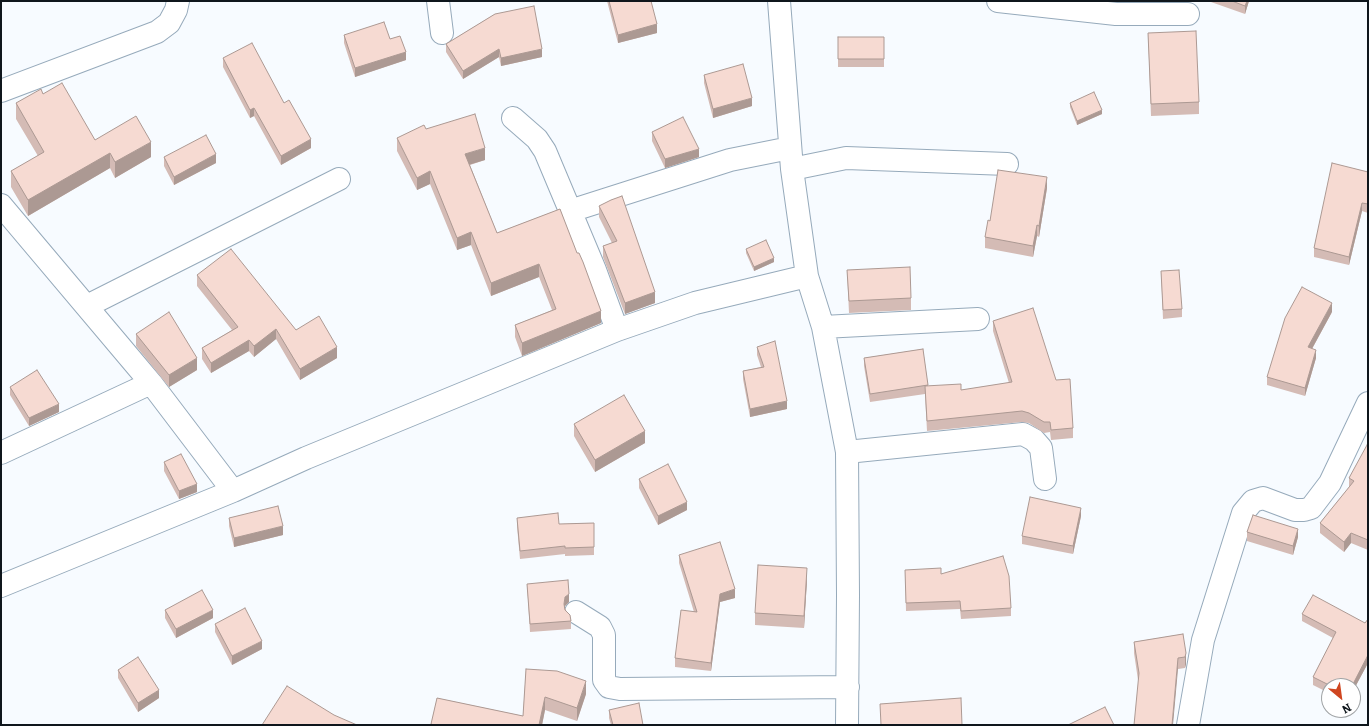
<!DOCTYPE html>
<style>
body{margin:0}
#map{position:relative;width:1369px;height:726px;overflow:hidden;background:#f7fbff;font-family:Bitter,serif}
canvas{display:block}
.frame{position:absolute;inset:0;border:2px solid #0f161c;pointer-events:none}
.north{position:absolute;left:1321px;top:678px;width:40px;height:40px;box-sizing:border-box;background:#fff;border:1px solid #9fa2a4;border-radius:50%;rotate:151deg;font-size:11px;font-weight:700;line-height:16px;text-align:center;color:#0f161c}
.north::after{content:'';display:block;margin:auto;width:14px;height:18px;background:#cf4620;clip-path:polygon(50% 0,100% 100%,50% 72%,0 100%)}
</style>
<div id="map">
<canvas width="1369" height="726"></canvas>
<div class="frame"></div>
<div class="north">N</div>
</div>
<script>
const context = document.querySelector('canvas').getContext('2d');
context.lineJoin = 'round';
const shape = rows => new Path2D(rows.map(r => 'M' + r).join(''));
function stroke(path, color, width, dash) { context.strokeStyle = color; context.lineWidth = width; context.lineCap = dash ? 'butt' : 'round'; context.setLineDash(dash || []); context.stroke(path); }
function fill(path, color) { context.fillStyle = color; context.fill(path, 'evenodd'); }
const minor = shape([
 [438,1,442,33],
 [779,1,792,169,807,276,823,327,847,452,848,595,847,725],
 [998,1,1116,14,1188,14],
 [1,91,157,32,169,23,176,10,178,1],
 [513,118,537,139,545,151,595,270,617,330],
 [792,169,846,158,1007,164],
 [1,205,151,383,233,491],
 [570,211,730,160,790,148],
 [87,306,339,179],
 [823,327,978,319],
 [847,452,1023,434,1034,440,1041,448,1045,479],
 [1,453,151,383],
 [1,586,233,491,306,458,617,330,695,303,807,276],
 [576,612,600,627,604,635,604,680,609,687,620,689,848,687],
 [1188,725,1203,640,1243,513,1253,501,1263,498,1295,510,1304,510,1311,508,1330,483,1368,403]
]);
stroke(minor, '#96aabb', 24);
stroke(minor, '#fff', 22);
fill(shape([
 [607,1,651,1,657,33,618,43],
 [1211,1,1249,1,1245,14,1211,2],
 [495,14,542,57,501,66,499,57,463,79,446,52,446,44],
 [1148,33,1199,102,1199,114,1151,116],
 [344,35,390,39,406,60,355,77,344,43],
 [838,37,884,37,884,67,838,67],
 [223,58,284,103,311,148,281,165,254,116,250,118,223,67],
 [704,75,752,106,713,118,704,83],
 [43,94,95,140,151,157,115,178,110,168,28,216,11,187,11,171,38,156,16,119,16,103],
 [1070,103,1102,114,1077,125,1070,107],
 [426,129,485,160,470,165,497,233,560,209,601,323,522,356,515,337,515,325,552,310,539,277,491,296,471,245,457,250,430,184,417,190,397,151,397,138],
 [652,132,699,157,665,168,652,141],
 [164,157,216,163,174,185,164,166],
 [1368,172,1368,213,1362,211,1349,265,1314,257,1314,248],
 [1047,188,1039,237,1037,236,1033,257,985,248,985,237,990,221],
 [599,206,655,303,625,314,603,257,603,246,612,243,599,217],
 [746,249,774,262,754,271,746,253],
 [847,270,911,298,911,310,849,313],
 [1161,271,1182,309,1182,317,1163,319],
 [197,275,296,330,337,358,300,380,276,339,254,357,249,351,211,373,202,359,202,348,232,330,197,286],
 [1332,312,1312,349,1316,358,1305,396,1267,385,1267,377],
 [993,321,1056,380,1073,428,1073,438,1051,440,1050,432,1044,433,1029,423,1022,422,927,431,925,394,870,402,864,366,864,358,923,349,928,386,961,390,1009,383,993,331],
 [136,334,197,370,169,387,136,346],
 [757,347,787,409,750,417,743,379,743,371,761,367,757,355],
 [10,387,59,412,29,426,10,395],
 [574,424,645,443,595,472,574,436],
 [1368,446,1368,550,1351,543,1344,552,1320,533,1320,523,1349,487,1349,478],
 [164,462,197,492,179,499,164,471],
 [639,479,687,510,658,525,639,488],
 [1081,516,1073,554,1022,544,1022,536],
 [229,518,283,535,234,547,229,526],
 [517,518,559,524,594,523,594,555,565,556,565,554,520,559,517,526],
 [1247,532,1298,537,1293,555,1247,541],
 [679,555,735,598,720,602,711,671,675,667,675,658,694,612,679,563],
 [905,570,941,574,1011,608,1011,616,961,619,960,609,906,611],
 [807,580,804,628,755,625,755,613],
 [527,584,569,602,565,606,565,608,571,621,571,629,530,632],
 [165,610,213,618,176,638,165,618],
 [1302,614,1365,623,1368,619,1368,663,1353,691,1353,686,1329,686,1329,693,1313,685,1313,677,1333,638,1302,621],
 [215,624,262,649,232,665,215,632],
 [1183,634,1186,664,1185,668,1178,669,1138,680,1134,653,1134,642],
 [526,669,586,694,577,721,545,710,542,725,431,725,437,698,523,716],
 [118,670,159,698,138,712,118,678],
 [609,710,643,725,611,725,609,718]
]), '#d4bbb5');
fill(shape([
 [1247,1,1249,1,1245,14,1245,6],
 [657,24,657,33,618,43,618,35],
 [499,49,499,57,463,79,463,71],
 [542,49,542,57,501,66,501,58],
 [406,52,406,60,355,77,355,68],
 [752,98,752,106,713,118,713,109],
 [254,108,254,116,250,118,250,110],
 [1102,110,1102,114,1077,125,1077,121],
 [311,139,311,148,281,165,281,156],
 [151,142,151,157,115,178,115,162],
 [485,148,485,160,465,166,465,154],
 [699,149,699,157,665,168,665,159],
 [110,153,110,168,28,216,28,200],
 [216,154,216,163,174,185,174,177],
 [430,171,430,184,417,190,417,178],
 [1047,177,1047,188,1039,237,1039,226],
 [1362,203,1362,211,1349,265,1349,257],
 [1037,225,1037,236,1033,257,1033,246],
 [471,232,471,245,457,250,457,238],
 [774,258,774,262,754,271,754,267],
 [539,264,539,277,491,296,491,283],
 [655,292,655,303,625,314,625,303],
 [1332,303,1332,312,1308,356,1308,347],
 [601,311,601,323,522,356,522,343],
 [276,329,276,339,254,357,254,346],
 [249,340,249,351,211,373,211,363],
 [337,347,337,358,300,380,300,369],
 [1316,350,1316,358,1305,396,1305,388],
 [197,358,197,370,169,387,169,375],
 [787,401,787,409,750,417,750,409],
 [59,404,59,412,29,426,29,418],
 [645,431,645,443,595,472,595,460],
 [197,484,197,492,179,499,179,491],
 [687,502,687,510,658,525,658,516],
 [1081,508,1081,516,1073,554,1073,546],
 [283,526,283,535,234,547,234,538],
 [1298,529,1298,537,1293,555,1293,546],
 [1351,533,1351,543,1344,552,1344,542],
 [807,568,807,580,804,628,804,616],
 [735,589,735,598,720,602,711,671,711,663,720,594],
 [569,594,569,602,565,606,564,612,564,604,565,597],
 [213,610,213,618,176,638,176,629],
 [262,641,262,649,232,665,232,656],
 [1186,653,1186,664,1185,668,1185,657],
 [1368,655,1368,663,1353,691,1353,686,1352,686],
 [1178,658,1178,669,1173,725,1172,725],
 [586,681,586,694,577,721,577,708],
 [159,690,159,698,138,712,138,703],
 [545,697,545,710,542,725,539,725]
]), '#ac9993');
const building = shape([
 [609,1,651,1,657,24,618,35,609,1],
 [1232,1,1247,1,1245,6,1232,1],
 [534,6,542,49,501,58,499,49,463,71,446,44,495,14,534,6],
 [384,22,390,39,400,36,406,52,355,68,344,35,384,22],
 [1196,31,1199,102,1151,104,1148,33,1196,31],
 [838,37,884,37,884,59,838,59,838,37],
 [252,43,284,103,289,100,311,139,281,156,254,108,250,110,223,58,252,43],
 [743,64,752,98,713,109,704,75,743,64],
 [62,83,95,140,136,116,151,142,115,162,110,153,28,200,11,171,44,152,16,103,41,89,43,94,62,83],
 [1094,92,1102,110,1077,121,1070,103,1094,92],
 [475,114,485,148,465,154,497,233,560,209,577,253,579,253,583,262,601,311,522,343,515,325,556,309,539,264,491,283,471,232,457,238,430,171,417,178,397,138,424,125,426,129,475,114],
 [683,117,699,149,665,159,652,132,683,117],
 [206,135,216,154,174,177,164,157,206,135],
 [1332,163,1368,172,1368,204,1362,203,1349,257,1314,248,1332,163],
 [998,170,1047,177,1039,226,1037,225,1033,246,985,237,988,220,990,221,998,170],
 [622,196,655,292,625,303,603,246,617,241,599,206,611,200,622,196],
 [766,240,774,258,754,267,746,249,766,240],
 [231,249,296,330,319,316,337,347,300,369,276,329,254,346,249,340,211,363,202,348,238,327,197,275,231,249],
 [910,267,911,298,849,301,847,270,910,267],
 [1179,270,1182,309,1163,310,1161,271,1179,270],
 [1302,287,1332,303,1308,347,1316,350,1305,388,1267,377,1285,318,1302,287],
 [1033,308,1056,380,1070,379,1073,428,1051,430,1050,422,1044,422,1029,413,1022,411,927,421,925,386,961,384,961,390,1012,382,993,321,1033,308],
 [169,312,197,358,169,375,136,334,169,312],
 [775,341,787,401,750,409,743,371,764,367,757,347,775,341],
 [923,349,928,385,870,394,864,358,923,349],
 [37,370,59,404,29,418,10,387,37,370],
 [624,395,645,431,595,460,574,424,624,395],
 [1367,445,1368,446,1368,540,1351,533,1344,542,1320,523,1354,481,1349,478,1367,445],
 [181,454,197,484,179,491,164,462,181,454],
 [668,464,687,502,658,516,639,479,668,464],
 [1030,497,1081,508,1073,546,1022,536,1030,497],
 [278,506,283,526,234,538,229,518,278,506],
 [558,513,559,524,594,523,594,547,565,548,565,546,520,551,517,518,558,513],
 [1253,515,1298,529,1293,546,1247,532,1253,515],
 [720,542,735,589,720,594,711,663,675,658,681,610,697,612,679,555,720,542],
 [1003,556,1009,576,1011,608,961,611,960,601,906,603,905,570,941,568,941,574,1003,556],
 [758,565,807,568,804,616,755,613,758,565],
 [568,580,569,594,565,597,564,604,565,610,570,615,571,621,530,624,527,584,568,580],
 [202,590,213,610,176,629,165,610,202,590],
 [1313,595,1365,623,1368,619,1368,655,1352,686,1331,686,1313,677,1336,632,1302,614,1313,595],
 [245,608,262,641,232,656,215,624,245,608],
 [1183,634,1186,653,1185,657,1178,658,1172,725,1134,725,1139,673,1134,642,1183,634],
 [138,657,159,690,138,703,118,670,138,657],
 [526,669,557,671,586,681,577,708,545,697,539,725,434,725,431,724,437,698,523,716,526,669],
 [287,686,334,715,357,725,262,725,287,686],
 [961,698,962,725,881,725,880,704,961,698],
 [639,703,643,725,613,725,609,710,639,703],
 [1105,707,1114,725,1068,725,1105,707]
]);
fill(building, '#f6dad2');
stroke(building, '#ac9993', 1);
</script>
